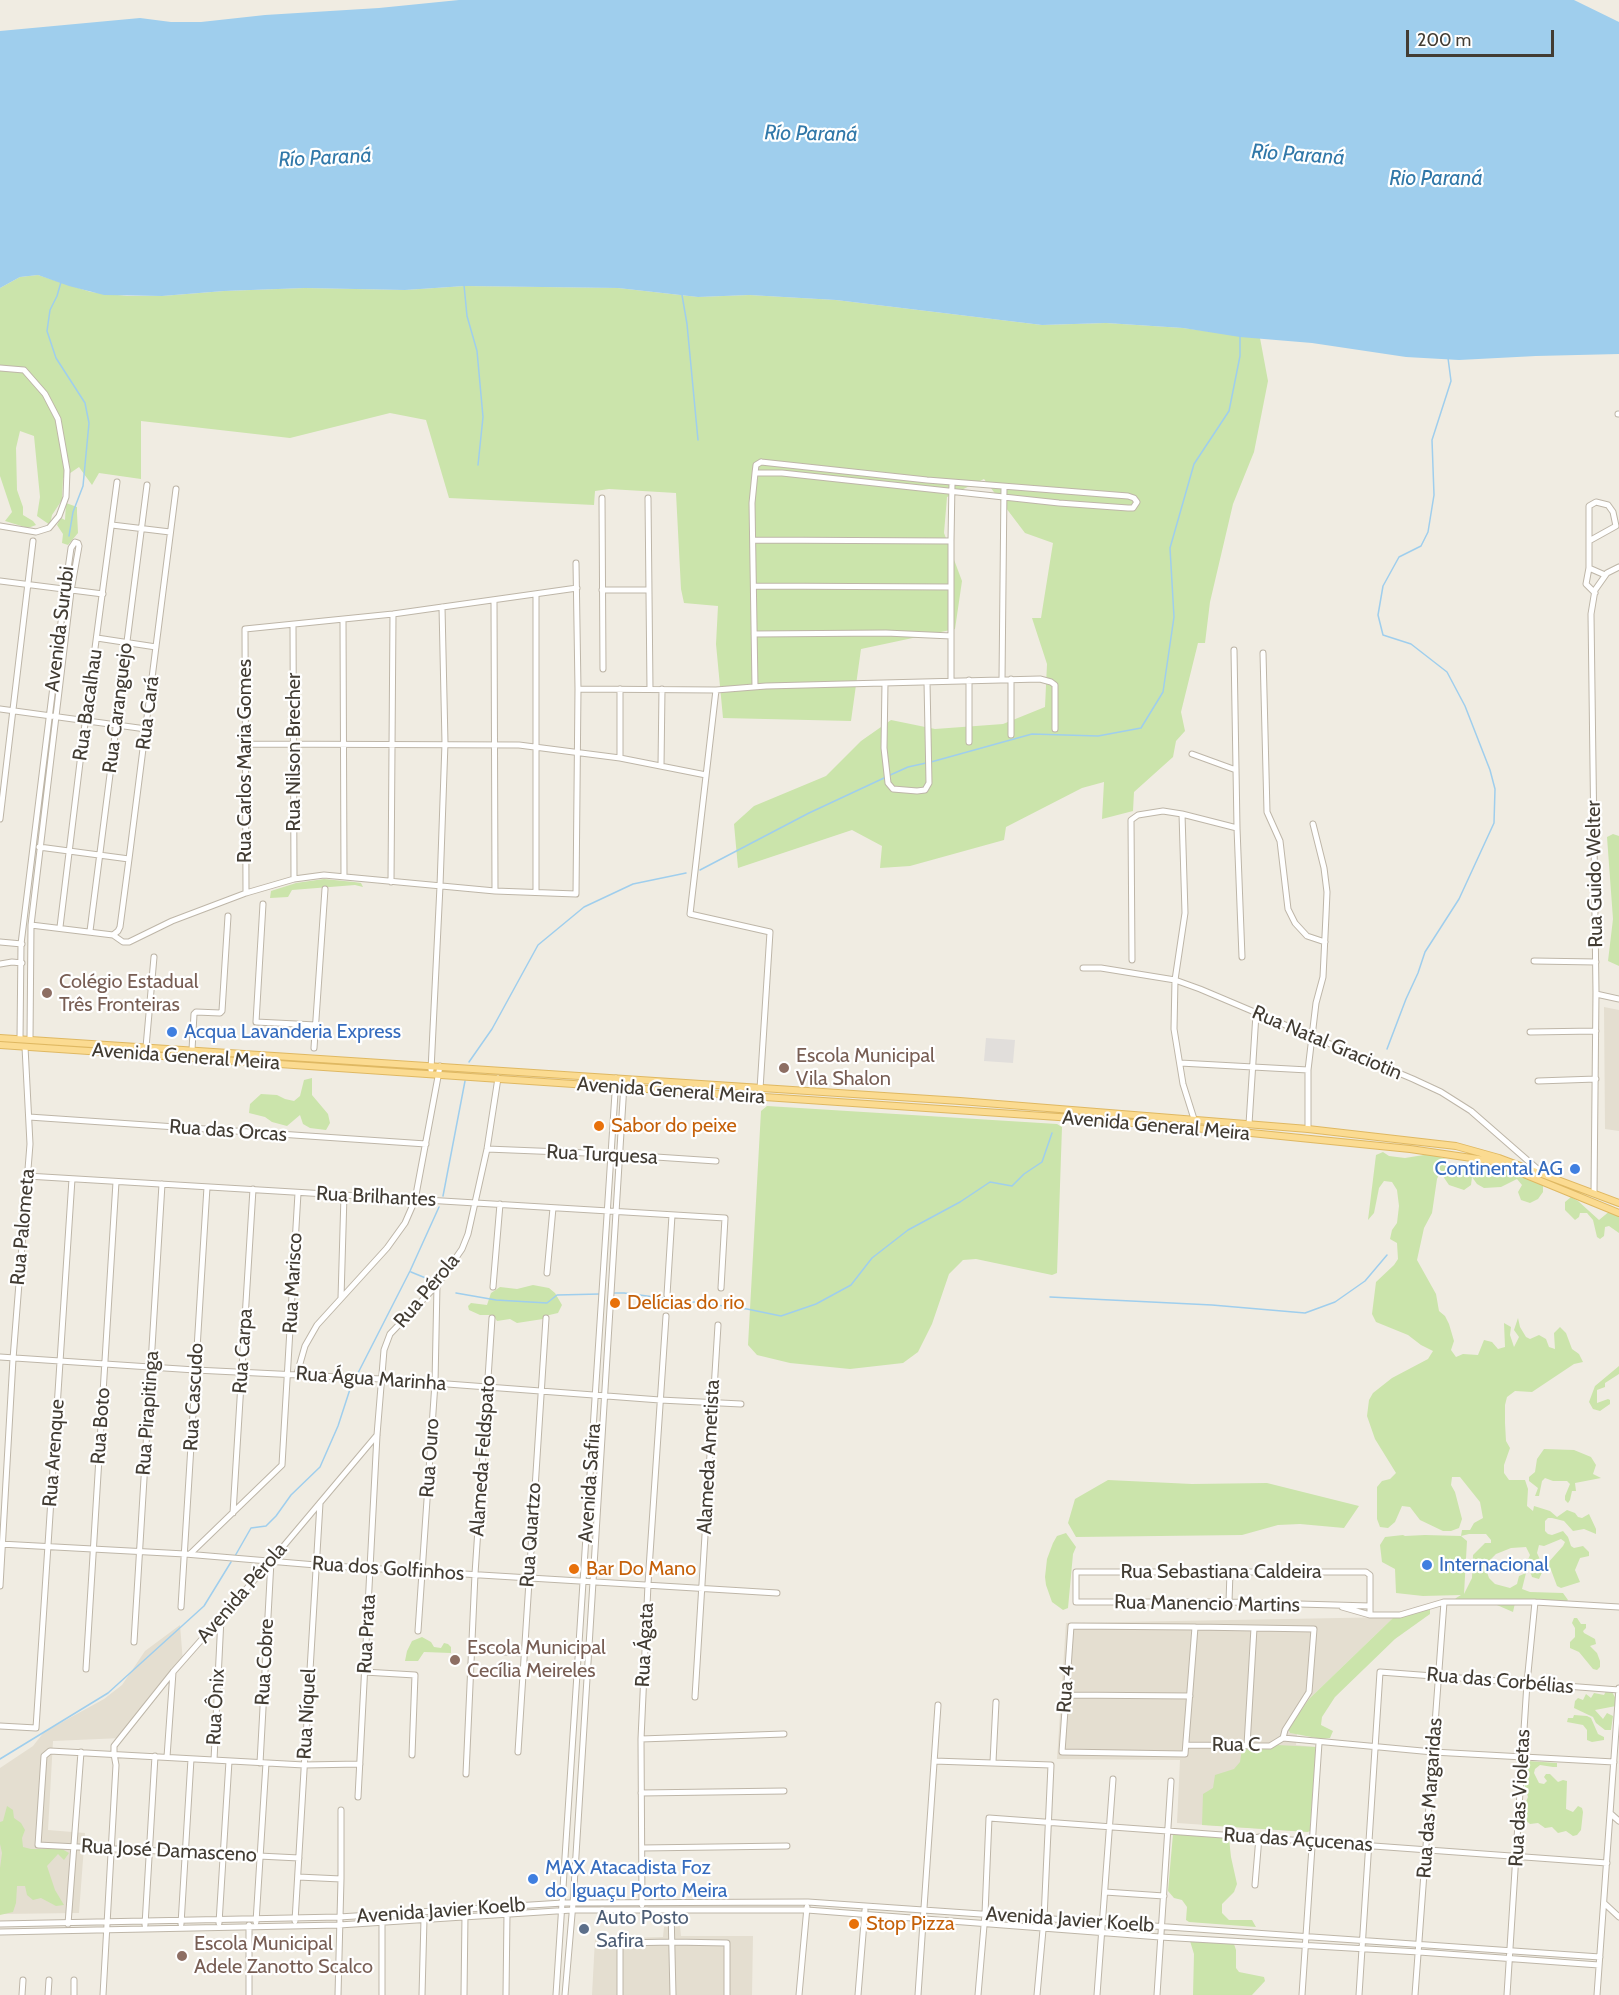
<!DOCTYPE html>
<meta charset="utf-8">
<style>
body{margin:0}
#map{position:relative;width:1619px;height:1995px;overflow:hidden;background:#f0ece2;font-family:Cabin,sans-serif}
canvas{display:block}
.scale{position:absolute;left:1406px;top:30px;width:148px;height:27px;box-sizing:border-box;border:3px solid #423c33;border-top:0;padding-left:8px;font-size:18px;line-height:21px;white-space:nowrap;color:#423c33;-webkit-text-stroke:4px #fff;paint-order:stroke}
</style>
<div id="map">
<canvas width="1619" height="1995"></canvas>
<div class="scale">200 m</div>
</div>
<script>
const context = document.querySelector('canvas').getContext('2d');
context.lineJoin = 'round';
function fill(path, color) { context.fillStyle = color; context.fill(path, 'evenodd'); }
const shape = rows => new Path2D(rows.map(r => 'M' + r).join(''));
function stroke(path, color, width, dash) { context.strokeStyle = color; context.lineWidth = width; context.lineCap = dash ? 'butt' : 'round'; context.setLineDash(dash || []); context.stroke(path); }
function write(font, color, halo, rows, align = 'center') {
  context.font = font + ' Cabin,sans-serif'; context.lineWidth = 4.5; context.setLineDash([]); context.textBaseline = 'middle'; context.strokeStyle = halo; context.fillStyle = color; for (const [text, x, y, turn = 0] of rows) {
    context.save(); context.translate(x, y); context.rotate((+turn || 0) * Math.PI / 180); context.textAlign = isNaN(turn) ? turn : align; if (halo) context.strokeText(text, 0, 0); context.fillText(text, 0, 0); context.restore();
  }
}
fill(shape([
 [1604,1007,1619,1010,1619,1131,1605,1129],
 [1394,1617,1309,1699,1288,1729,1290,1733,1297,1734,1296,1745,1316,1747,1308,1832,1177,1823,1180,1760,1057,1759,1066,1623],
 [180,1625,183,1662,122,1738,53,1741,48,1830,85,1833,79,1913,0,1914,0,1768,33,1746,44,1732,104,1699,122,1685,145,1651],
 [680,1926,681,1936,753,1936,752,1995,592,1995,595,1939,663,1937,664,1927]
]), '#e4ded0');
fill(shape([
 [38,275,91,292,127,296,162,296,224,291,305,288,405,290,465,286,618,288,698,297,749,295,836,300,1042,325,1106,323,1183,328,1260,338,1268,381,1254,452,1233,504,1210,602,1205,643,1198,643,1181,712,1185,731,1176,741,1173,757,1134,792,1133,811,1102,819,1104,782,1082,788,1006,827,1004,840,910,866,880,868,882,846,852,830,738,868,734,824,754,806,826,776,861,741,891,720,935,729,1003,724,1045,707,1047,664,1032,618,1041,618,1053,543,1025,533,984,479,947,497,944,533,962,581,955,629,861,649,851,721,723,718,716,644,718,606,684,603,681,589,676,493,609,489,595,491,594,505,449,498,426,420,390,413,290,438,141,421,141,479,99,473,92,485,79,467,63,478,62,500,52,515,50,525,37,516,40,497,34,436,20,431,16,448,17,490,23,507,23,515,33,521,36,525,28,528,5,521,12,512,0,476,0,288,20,277],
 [66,503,77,507,77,513,78,533,68,545,62,543,63,534,57,525,61,518,65,520],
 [1613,834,1619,836,1619,966,1608,961,1613,919,1607,837],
 [324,879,354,882,361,883,363,887,355,885,292,890,288,897,270,898,271,891,296,883],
 [312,1078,312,1095,328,1114,330,1123,326,1130,310,1128,303,1124,300,1115,287,1126,272,1122,265,1117,249,1113,250,1104,261,1094,277,1095,285,1099,294,1101,300,1096,304,1080],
 [767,1106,1057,1124,1062,1127,1057,1273,1052,1275,976,1259,963,1260,949,1274,932,1324,918,1352,903,1363,850,1369,790,1363,757,1355,748,1345,761,1111],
 [1383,1152,1389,1156,1405,1158,1430,1154,1446,1159,1448,1164,1496,1167,1543,1183,1543,1192,1538,1199,1530,1203,1521,1200,1518,1192,1522,1185,1517,1179,1501,1187,1484,1188,1477,1184,1472,1177,1471,1185,1464,1190,1449,1185,1440,1172,1437,1179,1432,1213,1424,1228,1417,1260,1436,1294,1439,1311,1445,1316,1449,1324,1454,1341,1451,1350,1456,1357,1463,1354,1478,1355,1484,1340,1492,1342,1498,1349,1505,1347,1504,1323,1511,1327,1510,1335,1514,1347,1519,1337,1514,1330,1518,1318,1520,1327,1526,1337,1530,1339,1539,1335,1546,1339,1549,1347,1555,1349,1554,1333,1560,1327,1566,1333,1572,1349,1579,1354,1583,1362,1574,1364,1532,1392,1515,1391,1507,1397,1505,1405,1505,1423,1506,1441,1510,1448,1504,1465,1504,1473,1509,1480,1525,1480,1528,1489,1527,1506,1533,1511,1534,1506,1550,1511,1557,1517,1567,1510,1575,1513,1578,1517,1582,1518,1589,1514,1596,1529,1596,1534,1584,1529,1573,1531,1564,1521,1552,1518,1548,1518,1545,1521,1545,1531,1548,1534,1552,1535,1563,1531,1568,1537,1571,1546,1574,1548,1583,1546,1589,1552,1589,1556,1580,1558,1575,1570,1580,1582,1561,1588,1557,1586,1551,1570,1547,1569,1546,1565,1563,1546,1565,1542,1561,1539,1544,1546,1539,1545,1537,1553,1544,1568,1539,1579,1532,1577,1527,1562,1530,1555,1526,1547,1511,1548,1496,1554,1490,1560,1486,1569,1489,1578,1495,1584,1510,1588,1517,1584,1519,1576,1526,1573,1522,1589,1530,1592,1563,1593,1568,1600,1562,1606,1553,1606,1544,1603,1527,1605,1519,1603,1513,1599,1515,1603,1513,1612,1490,1602,1473,1603,1466,1599,1451,1605,1456,1598,1461,1595,1423,1596,1396,1593,1395,1569,1382,1562,1380,1545,1385,1537,1403,1535,1405,1536,1425,1535,1461,1536,1462,1530,1470,1530,1474,1523,1483,1518,1480,1502,1460,1477,1452,1477,1451,1485,1455,1492,1462,1519,1459,1528,1451,1531,1443,1531,1420,1520,1410,1507,1402,1506,1395,1522,1388,1528,1380,1527,1377,1519,1377,1487,1382,1481,1390,1479,1396,1473,1375,1439,1367,1416,1369,1400,1373,1393,1392,1378,1428,1359,1433,1351,1421,1345,1408,1335,1376,1322,1372,1314,1376,1282,1394,1265,1398,1259,1397,1243,1390,1239,1392,1230,1397,1223,1399,1206,1397,1190,1392,1182,1384,1181,1379,1188,1374,1213,1368,1220,1376,1155],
 [1469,1534,1486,1534,1491,1540,1491,1543,1485,1543,1473,1555,1472,1578,1464,1594,1467,1541,1461,1536],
 [1571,1197,1578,1201,1599,1220,1611,1210,1619,1213,1619,1233,1609,1226,1605,1227,1604,1236,1600,1239,1597,1237,1593,1220,1587,1213,1580,1213,1579,1217,1575,1220,1565,1210,1565,1202],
 [533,1285,549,1288,555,1293,562,1305,558,1313,545,1316,543,1319,517,1323,510,1319,497,1321,493,1315,480,1315,469,1310,468,1306,471,1303,487,1305,491,1293,500,1287,517,1289],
 [1619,1366,1619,1374,1605,1383,1605,1387,1597,1390,1597,1403,1608,1399,1610,1400,1610,1404,1600,1411,1593,1409,1589,1402,1595,1386],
 [1544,1449,1574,1450,1591,1457,1596,1465,1593,1474,1601,1478,1575,1483,1576,1491,1572,1491,1570,1500,1568,1503,1565,1500,1565,1496,1570,1484,1567,1481,1553,1481,1545,1478,1542,1481,1539,1496,1535,1496,1538,1488,1529,1481,1529,1477,1535,1472,1537,1459],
 [1108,1480,1192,1484,1267,1483,1359,1506,1344,1528,1300,1524,1278,1525,1242,1535,1076,1537,1068,1523,1075,1499],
 [1066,1533,1076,1547,1073,1554,1068,1608,1063,1610,1052,1602,1046,1585,1045,1577,1047,1559,1053,1543,1057,1536],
 [1425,1609,1430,1609,1430,1614,1395,1639,1335,1697,1322,1717,1321,1725,1333,1731,1330,1738,1322,1739,1290,1733,1288,1729,1309,1699,1394,1617],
 [1574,1618,1577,1618,1581,1624,1586,1624,1586,1628,1583,1631,1584,1633,1595,1639,1596,1644,1590,1646,1597,1653,1600,1661,1600,1667,1597,1670,1593,1669,1579,1652,1570,1648,1570,1642,1575,1637,1575,1628,1572,1623],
 [422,1637,431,1642,434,1647,441,1648,444,1643,448,1644,451,1647,451,1653,424,1652,418,1661,405,1661,407,1651,412,1641],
 [1606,1691,1612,1692,1616,1699,1616,1706,1595,1710,1603,1719,1607,1713,1613,1716,1611,1730,1605,1730,1596,1723,1593,1717,1574,1708,1575,1701,1578,1698,1583,1700,1586,1694,1591,1698,1594,1693,1604,1695],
 [1574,1715,1587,1716,1591,1718,1598,1734,1604,1737,1604,1740,1592,1742,1587,1740,1587,1730,1583,1725,1567,1722,1568,1718,1573,1718],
 [1277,1745,1316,1747,1310,1831,1308,1832,1202,1825,1203,1794,1213,1788,1215,1775,1234,1769,1240,1762,1242,1749,1268,1748],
 [1528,1761,1557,1763,1557,1767,1553,1767,1540,1765,1535,1769,1534,1773,1539,1783,1544,1784,1547,1781,1544,1777,1546,1774,1550,1774,1558,1782,1563,1780,1567,1781,1566,1809,1573,1812,1578,1806,1582,1808,1583,1812,1581,1830,1577,1835,1573,1836,1566,1831,1558,1833,1552,1827,1545,1828,1538,1823,1530,1824,1524,1819,1522,1811,1528,1797,1523,1779,1524,1769],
 [7,1806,13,1810,14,1818,21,1823,25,1830,22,1838,23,1847,31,1849,62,1849,69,1853,64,1860,58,1854,47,1866,55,1890,64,1905,56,1906,41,1898,33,1900,27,1895,25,1886,17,1886,16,1903,13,1912,0,1915,0,1868,2,1853,0,1844,0,1822,3,1821],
 [1173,1834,1229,1838,1231,1857,1237,1884,1234,1892,1222,1904,1222,1913,1229,1920,1252,1920,1256,1927,1189,1922,1186,1920,1187,1907,1182,1900,1174,1898,1168,1891],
 [1190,1941,1234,1944,1236,1950,1236,1968,1239,1972,1264,1977,1265,1981,1252,1995,1193,1995,1194,1954]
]), '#cbe4ab');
fill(shape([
 [986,1038,1015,1040,1013,1063,984,1061]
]), '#e1dedb');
fill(shape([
 [459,0,1574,0,1619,22,1619,354,1536,356,1459,360,1406,357,1312,343,1240,337,1183,328,1106,323,1042,325,836,300,749,295,698,297,618,288,465,286,405,290,305,288,224,291,162,296,104,295,69,286,38,275,20,277,0,288,0,31,140,18,171,22,201,22,265,15,379,8]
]), '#9fceed');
stroke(shape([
 [61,282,57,296,50,310,47,331,56,358,85,403,89,423,83,486,73,512,69,536],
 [464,285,467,316,477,351,483,417,478,465],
 [682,295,687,324,698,440],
 [931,762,1032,734,1098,736,1141,728,1163,692,1174,617,1170,548,1194,464,1229,411,1240,356,1240,337],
 [888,776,908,767,926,763],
 [700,870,809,813,884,778],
 [1387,1049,1406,999,1418,973,1425,952,1459,899,1494,823,1495,789,1490,770,1465,706,1447,672,1411,644,1383,635,1378,615,1383,586,1399,557,1421,546,1428,532,1434,495,1432,440,1451,381,1448,358],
 [469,1062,492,1029,538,945,584,907,633,884,686,873],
 [443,1196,465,1081],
 [411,1272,433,1281],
 [456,1293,496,1300,547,1303,557,1295,600,1294],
 [614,1293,624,1293,747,1309,781,1316,816,1304,851,1285,872,1258,908,1230,960,1202,990,1182,1012,1186,1024,1174,1042,1162,1052,1133],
 [1050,1297,1212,1305,1305,1313,1335,1302,1365,1281,1387,1255],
 [358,1373,410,1271,439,1207],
 [235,1556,251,1528,266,1526,276,1516,291,1495,320,1467,338,1426,352,1383],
 [0,1759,108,1693,204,1606,231,1562]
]), '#9fceed', 1.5);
const minor = shape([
 [0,368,24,370,45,394,58,419,67,470,66,497,59,516,49,528,36,532,0,526],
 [1618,414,1619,414],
 [761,462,927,480,1128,496,1134,498,1137,502,1133,508,1128,508,1059,503,782,473,755,473,756,465,761,462],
 [755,473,752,503,755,687],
 [602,498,603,669],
 [648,498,650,689],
 [112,525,170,532],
 [753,540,951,541,951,681],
 [951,541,952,483],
 [1589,541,1589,506,1596,502,1608,505,1613,512,1616,526,1589,541,1589,568,1586,584,1595,593],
 [1589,568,1605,575],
 [0,581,103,594],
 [754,586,951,587],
 [602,590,649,590],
 [536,594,536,892],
 [494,600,495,891],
 [343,620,344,877],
 [293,625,294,879],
 [754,634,886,633,951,636],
 [97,638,156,647],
 [1234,650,1237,828,1242,957],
 [1263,653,1267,812,1280,841,1288,909,1295,923,1307,936,1325,942],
 [1011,679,1011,735],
 [969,680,969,742],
 [1002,680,1004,487],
 [885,683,884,748,888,783,893,789,917,791,925,790,929,783,927,682],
 [578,689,716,690,766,686,1040,679,1051,682,1055,685,1055,729],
 [620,689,620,758],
 [716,690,690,914,770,932,760,1089],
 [0,709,146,729],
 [245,744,519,745,620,758,706,775],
 [1192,754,1236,770],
 [661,766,662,689],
 [1182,814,1185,913,1175,980,1174,1029,1183,1084,1194,1119],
 [0,819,33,541],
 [39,847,129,859],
 [391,882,393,614],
 [246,893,245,629,393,614,577,588],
 [263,904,256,1022,316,1025],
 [31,925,113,935],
 [60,927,81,754,117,482],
 [90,931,147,485],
 [113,935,123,942,129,942,172,921,246,893,294,879,324,875,495,891,576,894,578,689,576,563],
 [113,935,118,931,120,927,129,859,176,489],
 [0,942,22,944],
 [1132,960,1131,820,1138,815,1163,811,1182,814,1237,828],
 [1534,961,1596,962],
 [0,964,12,962,22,963],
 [1083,968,1101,968,1175,980,1200,989,1413,1079,1441,1092,1471,1111,1542,1173],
 [1596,994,1619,999],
 [1530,1032,1596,1031],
 [20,1039,21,944,65,590,71,548,75,542,78,543,79,546,71,591,31,925,30,1039],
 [146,1047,154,957],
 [314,1048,325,889],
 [192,1050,194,1014,196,1012,220,1013,222,1011,228,916],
 [1180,1063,1308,1070],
 [431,1070,440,886,445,743,442,607],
 [1538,1081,1596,1079],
 [29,1117,426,1144],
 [1249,1124,1256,1014],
 [1308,1129,1308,1070,1316,1003,1323,977,1326,915,1327,892,1324,868,1313,824],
 [487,1149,611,1154,716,1161],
 [27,1176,725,1218,721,1288],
 [1594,1193,1596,992,1591,614,1595,590,1607,573,1619,567],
 [547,1273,553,1208],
 [493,1287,500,1204],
 [667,1295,672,1215],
 [341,1298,344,1195],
 [0,1357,195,1370,381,1379,660,1400,741,1404],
 [297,1374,305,1346,317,1325,387,1248,405,1223,415,1200,440,1066],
 [233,1513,253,1189],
 [0,1544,185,1554,316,1565,777,1593],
 [190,1554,282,1465,298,1193],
 [0,1586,13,1359,30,1144,25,1047],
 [1229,1602,1230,1572],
 [1370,1606,1229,1602,1076,1602,1076,1572,1366,1572,1370,1575,1370,1615],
 [181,1607,207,1187],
 [1342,1607,1370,1615,1400,1615,1444,1602,1535,1602,1619,1607],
 [1195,1627,1185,1754,1062,1752,1071,1626,1195,1627,1314,1629,1309,1692,1285,1730,1283,1738],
 [418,1631,435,1383,437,1285],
 [134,1642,162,1184],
 [471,1650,524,1653],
 [86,1669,116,1182],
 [364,1672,415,1675,412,1755],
 [1066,1695,1190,1696],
 [695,1697,718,1325],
 [0,1726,36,1728,72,1179],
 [641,1739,784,1734],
 [1187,1745,1270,1746,1283,1738,1433,1752,1614,1762],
 [1247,1745,1254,1628],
 [518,1752,546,1318],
 [167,1757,173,1672],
 [214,1760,221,1618],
 [934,1761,1051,1765,1044,1919,1037,1995],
 [993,1762,996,1702],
 [260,1763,271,1561],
 [466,1774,475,1574,492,1318],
 [641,1793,784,1791],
 [358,1797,377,1435,384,1350,390,1334,437,1285,462,1249,468,1234,487,1149,498,1078],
 [1611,1814,1619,1821],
 [642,1848,787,1846],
 [299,1858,38,1845,44,1756,50,1751,304,1765,360,1764],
 [298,1877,341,1879],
 [1255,1885,1259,1837],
 [1105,1892,1164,1896],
 [1604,1903,1619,1917],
 [642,1905,641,1739,648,1584,666,1316],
 [671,1910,673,1995],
 [295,1921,320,1503],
 [256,1922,266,1763],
 [219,1923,229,1761],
 [0,1924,339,1917,563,1903,808,1902,1600,1957],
 [68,1924,81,1752],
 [181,1924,191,1759],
 [145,1925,155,1756],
 [249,1925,249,1995],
 [0,1932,339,1925,572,1910,807,1910,1160,1937,1419,1952,1599,1965],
 [22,1995,23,1980],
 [48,1995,49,1980],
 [74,1995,74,1980],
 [103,1995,116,1765,114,1754,114,1746,173,1672,271,1561,377,1435],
 [338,1995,341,1879,341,1810],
 [382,1995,382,1922],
 [422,1995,424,1919],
 [464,1995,465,1916],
 [506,1995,507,1913],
 [556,1995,616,1078],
 [565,1995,573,1903,624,1084],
 [620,1995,620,1943,673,1942,727,1943,727,1995],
 [799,1995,807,1907],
 [858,1995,865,1910],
 [918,1995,938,1705],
 [978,1995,985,1914,989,1818,1607,1863],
 [1097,1995,1113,1779],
 [1157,1995,1171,1781],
 [1302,1995,1319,1743],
 [1359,1995,1380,1672,1619,1690],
 [1415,1995,1444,1602],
 [1507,1995,1527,1683,1535,1602],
 [1597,1995,1619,1688]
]);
const major = shape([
 [0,1038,960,1101,1308,1129,1456,1146,1499,1158,1619,1203],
 [0,1045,1073,1118,1241,1132,1410,1149,1492,1161,1619,1213]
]);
stroke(minor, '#beb6a8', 7);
stroke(major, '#dfb862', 8);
stroke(minor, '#fff', 5);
stroke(major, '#fbdb91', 6);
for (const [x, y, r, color] of [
 [47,993,6,"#8d6e63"],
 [172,1032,6,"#3f7fe0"],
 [784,1068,6,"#8d6e63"],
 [599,1126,6,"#e8710a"],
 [1575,1169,6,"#3f7fe0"],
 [615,1303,6,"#e8710a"],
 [1427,1565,6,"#3f7fe0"],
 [574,1569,6,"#e8710a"],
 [455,1660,6,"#8d6e63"],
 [533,1879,6,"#3f7fe0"],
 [854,1924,6,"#e8710a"],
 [584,1929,6,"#5c6f8a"],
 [182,1956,6,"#8d6e63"]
]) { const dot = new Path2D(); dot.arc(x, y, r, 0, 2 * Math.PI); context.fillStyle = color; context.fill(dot); stroke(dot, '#fff', 2); }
write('20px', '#423c33', '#fff', [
 ["Avenida Surubi",60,629,-83],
 ["Rua Bacalhau",88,705,-82],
 ["Rua Caranguejo",118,708,-83],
 ["Rua Cará",148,713,-83],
 ["Rua Nilson Brecher",294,752,-90],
 ["Rua Carlos Maria Gomes",245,761,-90],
 ["Rua Guido Welter",1595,874,-91],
 ["Rua Natal Graciotin",1327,1043,23],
 ["Avenida General Meira",186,1057,4],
 ["Avenida General Meira",671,1091,4],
 ["Avenida General Meira",1156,1126,5],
 ["Rua das Orcas",228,1131,4],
 ["Rua Turquesa",602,1155,3],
 ["Rua Brilhantes",376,1197,3],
 ["Rua Palometa",23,1227,-85],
 ["Rua Marisco",293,1283,-87],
 ["Rua Pérola",427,1291,-50],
 ["Rua Carpa",243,1351,-86],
 ["Rua Água Marinha",371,1379,4],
 ["Rua Cascudo",194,1397,-87],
 ["Rua Pirapitinga",148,1413,-86],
 ["Rua Boto",101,1426,-86],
 ["Rua Arenque",54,1453,-86],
 ["Alameda Feldspato",483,1456,-86],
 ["Alameda Ametista",709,1457,-87],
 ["Rua Ouro",430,1458,-86],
 ["Avenida Safira",590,1483,-86],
 ["Rua Quartzo",531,1535,-86],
 ["Rua dos Golfinhos",388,1569,4],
 ["Rua Sebastiana Caldeira",1221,1572],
 ["Avenida Pérola",242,1593,-49],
 ["Rua Manencio Martins",1207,1604,1],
 ["Rua Prata",367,1634,-87],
 ["Rua Ágata",645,1645,-87],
 ["Rua Cobre",265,1662,-87],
 ["Rua das Corbélias",1500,1681,5],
 ["Rua 4",1066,1689,-86],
 ["Rua Ônix",216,1707,-87],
 ["Rua Níquel",307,1714,-87],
 ["Rua C",1236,1745],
 ["Rua das Margaridas",1430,1798,-86],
 ["Rua das Violetas",1520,1798,-87],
 ["Rua das Açucenas",1298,1840,4],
 ["Rua José Damasceno",169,1851,3],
 ["Avenida Javier Koelb",441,1911,-4],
 ["Avenida Javier Koelb",1070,1920,4]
]);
write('20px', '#785e54', '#fff', [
 ["Colégio Estadual",59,982],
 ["Três Fronteiras",59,1005],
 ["Escola Municipal",796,1056],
 ["Vila Shalon",796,1079],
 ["Escola Municipal",467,1648],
 ["Cecília Meireles",467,1671],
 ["Escola Municipal",194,1944],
 ["Adele Zanotto Scalco",194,1967]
], 'left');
write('20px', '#366cbe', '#fff', [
 ["Acqua Lavanderia Express",184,1032],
 ["Continental AG",1563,1169,"right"],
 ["Internacional",1439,1565],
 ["MAX Atacadista Foz",545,1868],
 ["do Iguaçu Porto Meira",545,1891]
], 'left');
write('20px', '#c56008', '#fff', [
 ["Sabor do peixe",611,1126],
 ["Delícias do rio",627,1303],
 ["Bar Do Mano",586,1569],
 ["Stop Pizza",866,1924]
], 'left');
write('20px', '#4e5e75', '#fff', [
 ["Auto Posto",596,1918],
 ["Safira",596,1941]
], 'left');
write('italic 21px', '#3178a9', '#fff', [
 ["Río Paraná",811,134,1],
 ["Río Paraná",1298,155,4],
 ["Río Paraná",325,158,-3],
 ["Rio Paraná",1436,179]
]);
</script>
